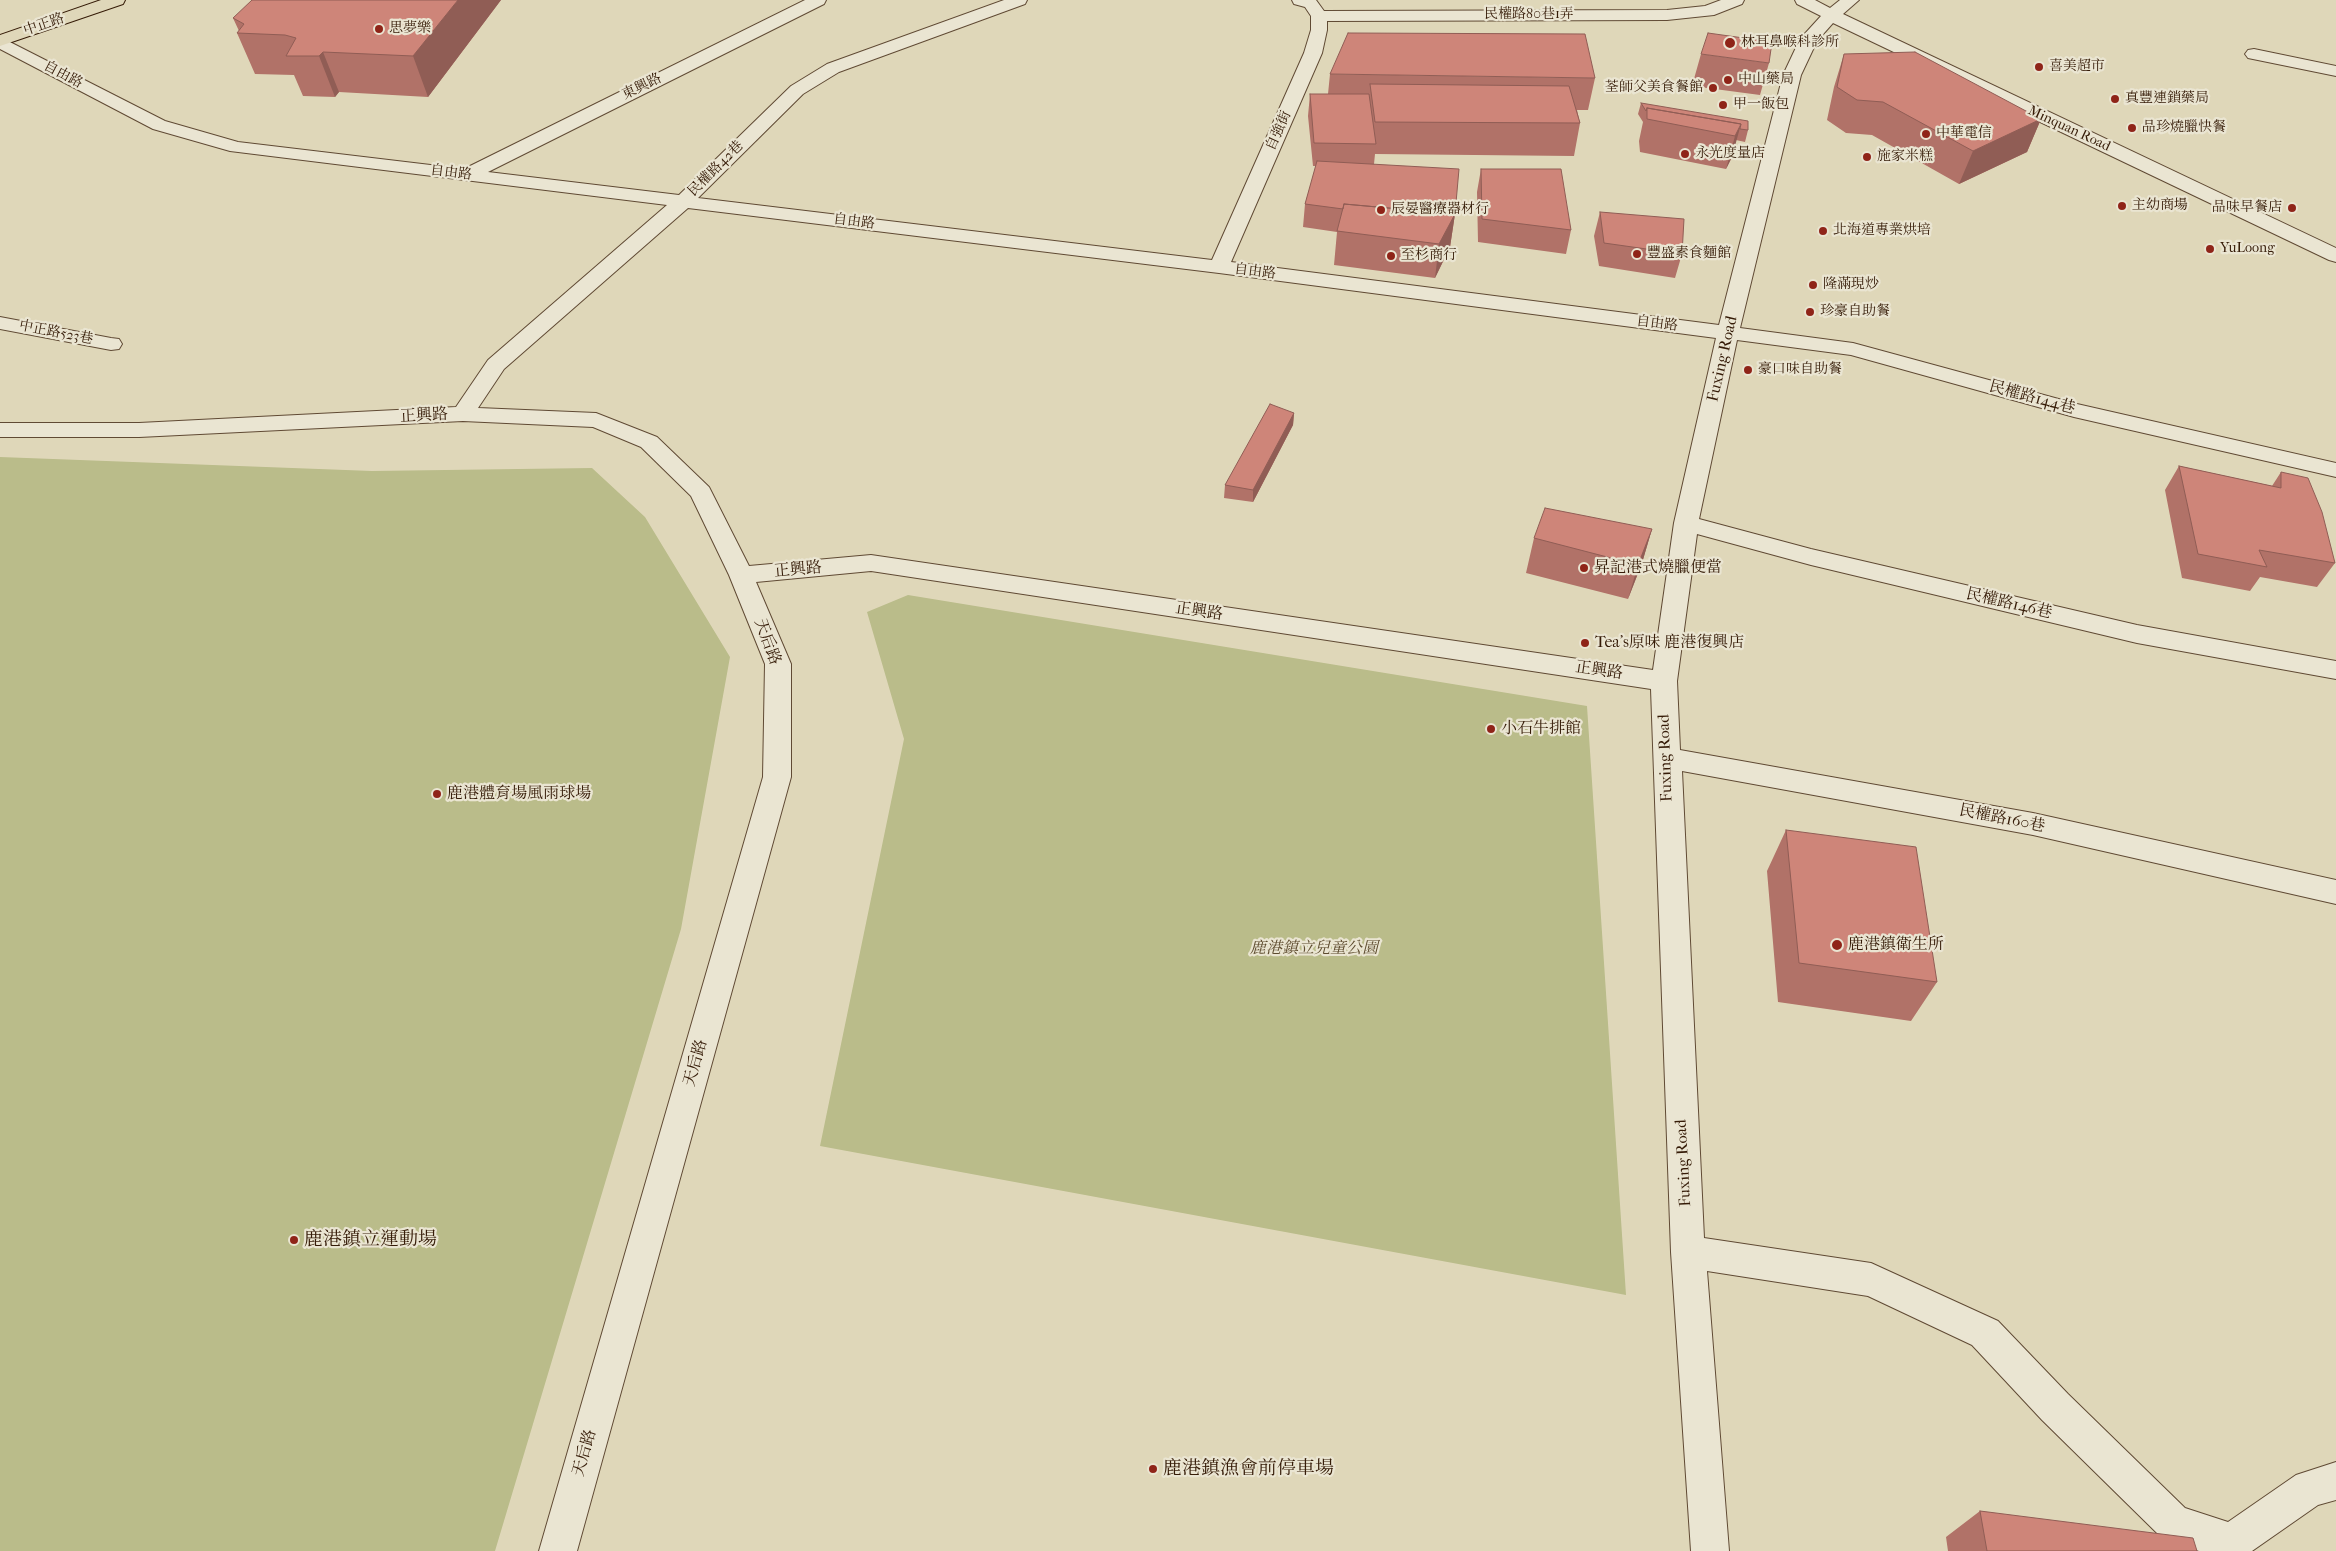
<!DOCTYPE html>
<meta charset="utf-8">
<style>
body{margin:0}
canvas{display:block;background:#dfd7b9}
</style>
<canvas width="2336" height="1551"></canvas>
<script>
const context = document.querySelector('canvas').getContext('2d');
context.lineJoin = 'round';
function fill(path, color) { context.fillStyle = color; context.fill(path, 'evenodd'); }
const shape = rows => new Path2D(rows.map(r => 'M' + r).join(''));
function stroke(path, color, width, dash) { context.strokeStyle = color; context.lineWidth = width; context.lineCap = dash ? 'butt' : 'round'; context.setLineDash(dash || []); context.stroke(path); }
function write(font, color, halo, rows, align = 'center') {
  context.font = font + ' "IM FELL French Canon","Noto Serif TC",serif'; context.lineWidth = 4.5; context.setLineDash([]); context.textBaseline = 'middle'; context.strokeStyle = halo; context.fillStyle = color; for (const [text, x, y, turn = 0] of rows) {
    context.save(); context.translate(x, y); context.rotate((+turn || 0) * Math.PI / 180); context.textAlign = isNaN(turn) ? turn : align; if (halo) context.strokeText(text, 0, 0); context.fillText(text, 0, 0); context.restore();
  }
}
fill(shape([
 [0,457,372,471,592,468,645,517,730,657,681,929,495,1551,0,1551],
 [908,595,1587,706,1626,1295,820,1146,904,739,867,612]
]), '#babc8a');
const minor = shape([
 [805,0,826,0,824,4,488,172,679,195,791,86,827,64,1004,0,1027,0,1025,4,839,72,803,94,698,198,1212,260,1304,53,1311,30,1311,16,1305,7,1294,4,1292,0,1316,0,1324,11,1667,10,1705,6,1721,0,1744,0,1742,4,1714,15,1667,20,1327,21,1327,30,1322,53,1231,262,1719,325,1783,75,1800,39,1821,16,1797,4,1795,0,1815,0,1830,8,1840,0,1859,0,1843,14,2336,248,2336,262,2329,260,1833,23,1817,41,1801,75,1740,328,1853,343,2077,404,2336,463,2336,477,2074,417,1851,355,1737,340,1699,519,1811,549,2137,625,2336,661,2336,679,2137,643,1811,565,1697,534,1677,681,1680,750,2033,813,2336,880,2336,904,2033,835,1682,771,1704,1238,1871,1263,1998,1321,2068,1394,2185,1508,2228,1522,2296,1475,2336,1462,2336,1500,2318,1505,2252,1551,2199,1551,2174,1543,2161,1537,2042,1420,1972,1345,1868,1296,1707,1271,1729,1551,1691,1551,1671,1252,1651,689,871,571,756,582,791,664,791,777,577,1551,539,1551,763,777,765,664,729,575,691,496,641,447,593,427,463,421,139,437,0,437,0,423,139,423,456,407,488,360,667,205,230,151,153,129,0,49,0,37,165,121,238,142,464,169,805,0],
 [688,208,1219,273,1716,338,1674,523,1653,670,871,555,749,566,709,487,657,437,596,413,478,408,504,369,688,208],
 [2254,49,2336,66,2336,76,2248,58,2245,54,2248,50,2254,49],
 [0,317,111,338,119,339,122,344,119,349,111,350,0,329,0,317]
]);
const major = shape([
 [101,0,125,0,123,4,0,46,0,35,101,0]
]);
stroke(minor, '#604a34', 2);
stroke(major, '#351b07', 2);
fill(minor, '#eae5d2');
fill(major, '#dfd7b9');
fill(shape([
 [501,0,428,97,339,92,335,97,303,96,294,75,255,74,237,33,239,31,233,18],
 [1701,54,1769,63,1760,95,1692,86],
 [1844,54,2041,119,2027,152,1959,184,1872,135,1846,133,1827,120,1834,87],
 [1330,74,1595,78,1588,110,1577,110,1580,123,1574,156,1375,154,1374,164,1455,214,1450,247,1435,278,1334,265,1337,232,1303,227,1305,204,1316,166,1313,166,1308,116,1310,94,1328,94],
 [1641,103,1748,130,1745,142,1736,140,1732,157,1726,169,1640,152,1639,141,1643,122,1638,114],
 [1481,169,1571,230,1566,254,1478,242,1477,192],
 [1600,212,1682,254,1675,278,1599,266,1594,236],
 [1294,413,1293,425,1253,502,1224,498,1225,485],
 [2179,466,2272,486,2281,472,2335,563,2317,587,2260,577,2250,591,2182,578,2165,490],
 [1652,529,1642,563,1628,599,1526,573,1534,538],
 [1786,830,1937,982,1911,1021,1778,1002,1767,871],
 [1980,1511,2197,1551,1948,1551,1946,1537]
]), '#b17268');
fill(shape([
 [458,0,501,0,428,97,413,56],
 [323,52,339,92,335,97,319,56],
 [2041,119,2027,152,1959,184,1973,151],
 [1741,124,1732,157,1726,169,1735,136],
 [1455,214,1450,247,1435,278,1439,244],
 [1294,413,1293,425,1253,502,1253,490],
 [1652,529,1642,563,1628,599,1638,565]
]), '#905d55');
const building = shape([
 [252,0,458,0,413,56,323,52,319,56,286,56,296,38,285,35,237,33,244,24,233,18,252,0],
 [1348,33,1585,34,1595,78,1330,74,1348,33],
 [1708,33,1772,42,1769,63,1701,54,1708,33],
 [1915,52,2041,119,1973,151,1883,102,1857,100,1837,87,1844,54,1915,52],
 [1370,84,1569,86,1580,123,1375,122,1370,84],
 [1310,94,1369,94,1376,144,1314,143,1310,94],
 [1641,103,1748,121,1748,130,1740,129,1741,124,1647,108,1646,111,1641,103],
 [1647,108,1741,124,1735,136,1647,119,1647,108],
 [1317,161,1459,169,1455,214,1344,204,1343,209,1305,204,1317,161],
 [1481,169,1561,169,1571,230,1482,219,1481,169],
 [1344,204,1455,214,1439,244,1337,231,1344,204],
 [1600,212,1684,219,1682,254,1604,243,1600,212],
 [1270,404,1294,413,1253,490,1225,485,1270,404],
 [2179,466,2281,488,2281,472,2308,478,2322,512,2335,563,2259,550,2267,567,2198,554,2179,466],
 [1545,508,1652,529,1638,565,1534,538,1545,508],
 [1786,830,1916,847,1937,982,1799,963,1786,830],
 [1980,1511,2193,1538,2197,1551,1987,1551,1980,1511]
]);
fill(building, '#ce8579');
stroke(building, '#905d55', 1);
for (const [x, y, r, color] of [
 [379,29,5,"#8f2418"],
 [1730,43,6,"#8f2418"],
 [2039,67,5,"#8f2418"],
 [1728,80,5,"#8f2418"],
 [1713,88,5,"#8f2418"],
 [2115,99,5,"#8f2418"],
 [1723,105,5,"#8f2418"],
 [2132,128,5,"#8f2418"],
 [1926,134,5,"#8f2418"],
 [1685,154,5,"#8f2418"],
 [1867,157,5,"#8f2418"],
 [2122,206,5,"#8f2418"],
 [2292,208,5,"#8f2418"],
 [1381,210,5,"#8f2418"],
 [1823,231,5,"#8f2418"],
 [2210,249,5,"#8f2418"],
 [1637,254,5,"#8f2418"],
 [1391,256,5,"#8f2418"],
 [1813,285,5,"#8f2418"],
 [1810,312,5,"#8f2418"],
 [1748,370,5,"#8f2418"],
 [1584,568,5,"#8f2418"],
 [1585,643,5,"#8f2418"],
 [1491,729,5,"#8f2418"],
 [437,794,5,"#8f2418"],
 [1837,945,6,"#8f2418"],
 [294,1240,5,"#8f2418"],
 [1153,1469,5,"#8f2418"]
]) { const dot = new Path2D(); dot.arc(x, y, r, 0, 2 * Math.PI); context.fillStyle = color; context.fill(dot); stroke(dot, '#eae5d2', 2); }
write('14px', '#351b07', '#eae5d2', [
 ["民權路80巷1弄",1529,15],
 ["中正路",44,25,-19],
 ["自由路",63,75,28],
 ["東興路",642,87,-26],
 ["Minquan Road",2069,129,25],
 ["自強街",1279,131,-66],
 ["民權路42巷",716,169,-45],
 ["自由路",451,173,7],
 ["自由路",854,222,7],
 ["自由路",1255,272,7],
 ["自由路",1657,324,7],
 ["中正路523巷",56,333,11]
]);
write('14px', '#351b07', '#eae5d2', [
 ["思夢樂",389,29],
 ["林耳鼻喉科診所",1741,43],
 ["喜美超市",2049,67],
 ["中山藥局",1738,80],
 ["荃師父美食餐館",1703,88,"right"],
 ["真豐連鎖藥局",2125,99],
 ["甲一飯包",1733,105],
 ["品珍燒臘快餐",2142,128],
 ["中華電信",1936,134],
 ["永光度量店",1695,154],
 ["施家米糕",1877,157],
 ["主幼商場",2132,206],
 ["品味早餐店",2282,208,"right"],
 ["辰晏醫療器材行",1391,210],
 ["北海道專業烘培",1833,231],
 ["YuLoong",2220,249],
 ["豐盛素食麵館",1647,254],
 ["至杉商行",1401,256],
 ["隆滿現炒",1823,285],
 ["珍豪自助餐",1820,312],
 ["豪口味自助餐",1758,370]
], 'left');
write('16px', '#351b07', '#eae5d2', [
 ["Fuxing Road",1723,359,-77],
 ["民權路144巷",2032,398,15],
 ["正興路",424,416,-3],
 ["正興路",798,570,-5],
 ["民權路146巷",2009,604,13],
 ["正興路",1199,612,8],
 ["天后路",767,642,70],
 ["正興路",1599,671,8],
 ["Fuxing Road",1666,758,-92],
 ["民權路160巷",2002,819,11],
 ["天后路",696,1063,-74],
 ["Fuxing Road",1684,1163,-93],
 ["天后路",585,1453,-74]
]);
write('16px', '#351b07', '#eae5d2', [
 ["昇記港式燒臘便當",1594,568],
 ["Tea's原味 鹿港復興店",1595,643],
 ["小石牛排館",1501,729],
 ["鹿港體育場風雨球場",447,794],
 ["鹿港鎮衛生所",1848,945]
], 'left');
write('italic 16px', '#5d4b2e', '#eae5d2', [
 ["鹿港鎮立兒童公園",1314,949]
]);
write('19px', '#351b07', '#eae5d2', [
 ["鹿港鎮立運動場",304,1240],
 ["鹿港鎮漁會前停車場",1163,1469]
], 'left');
</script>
